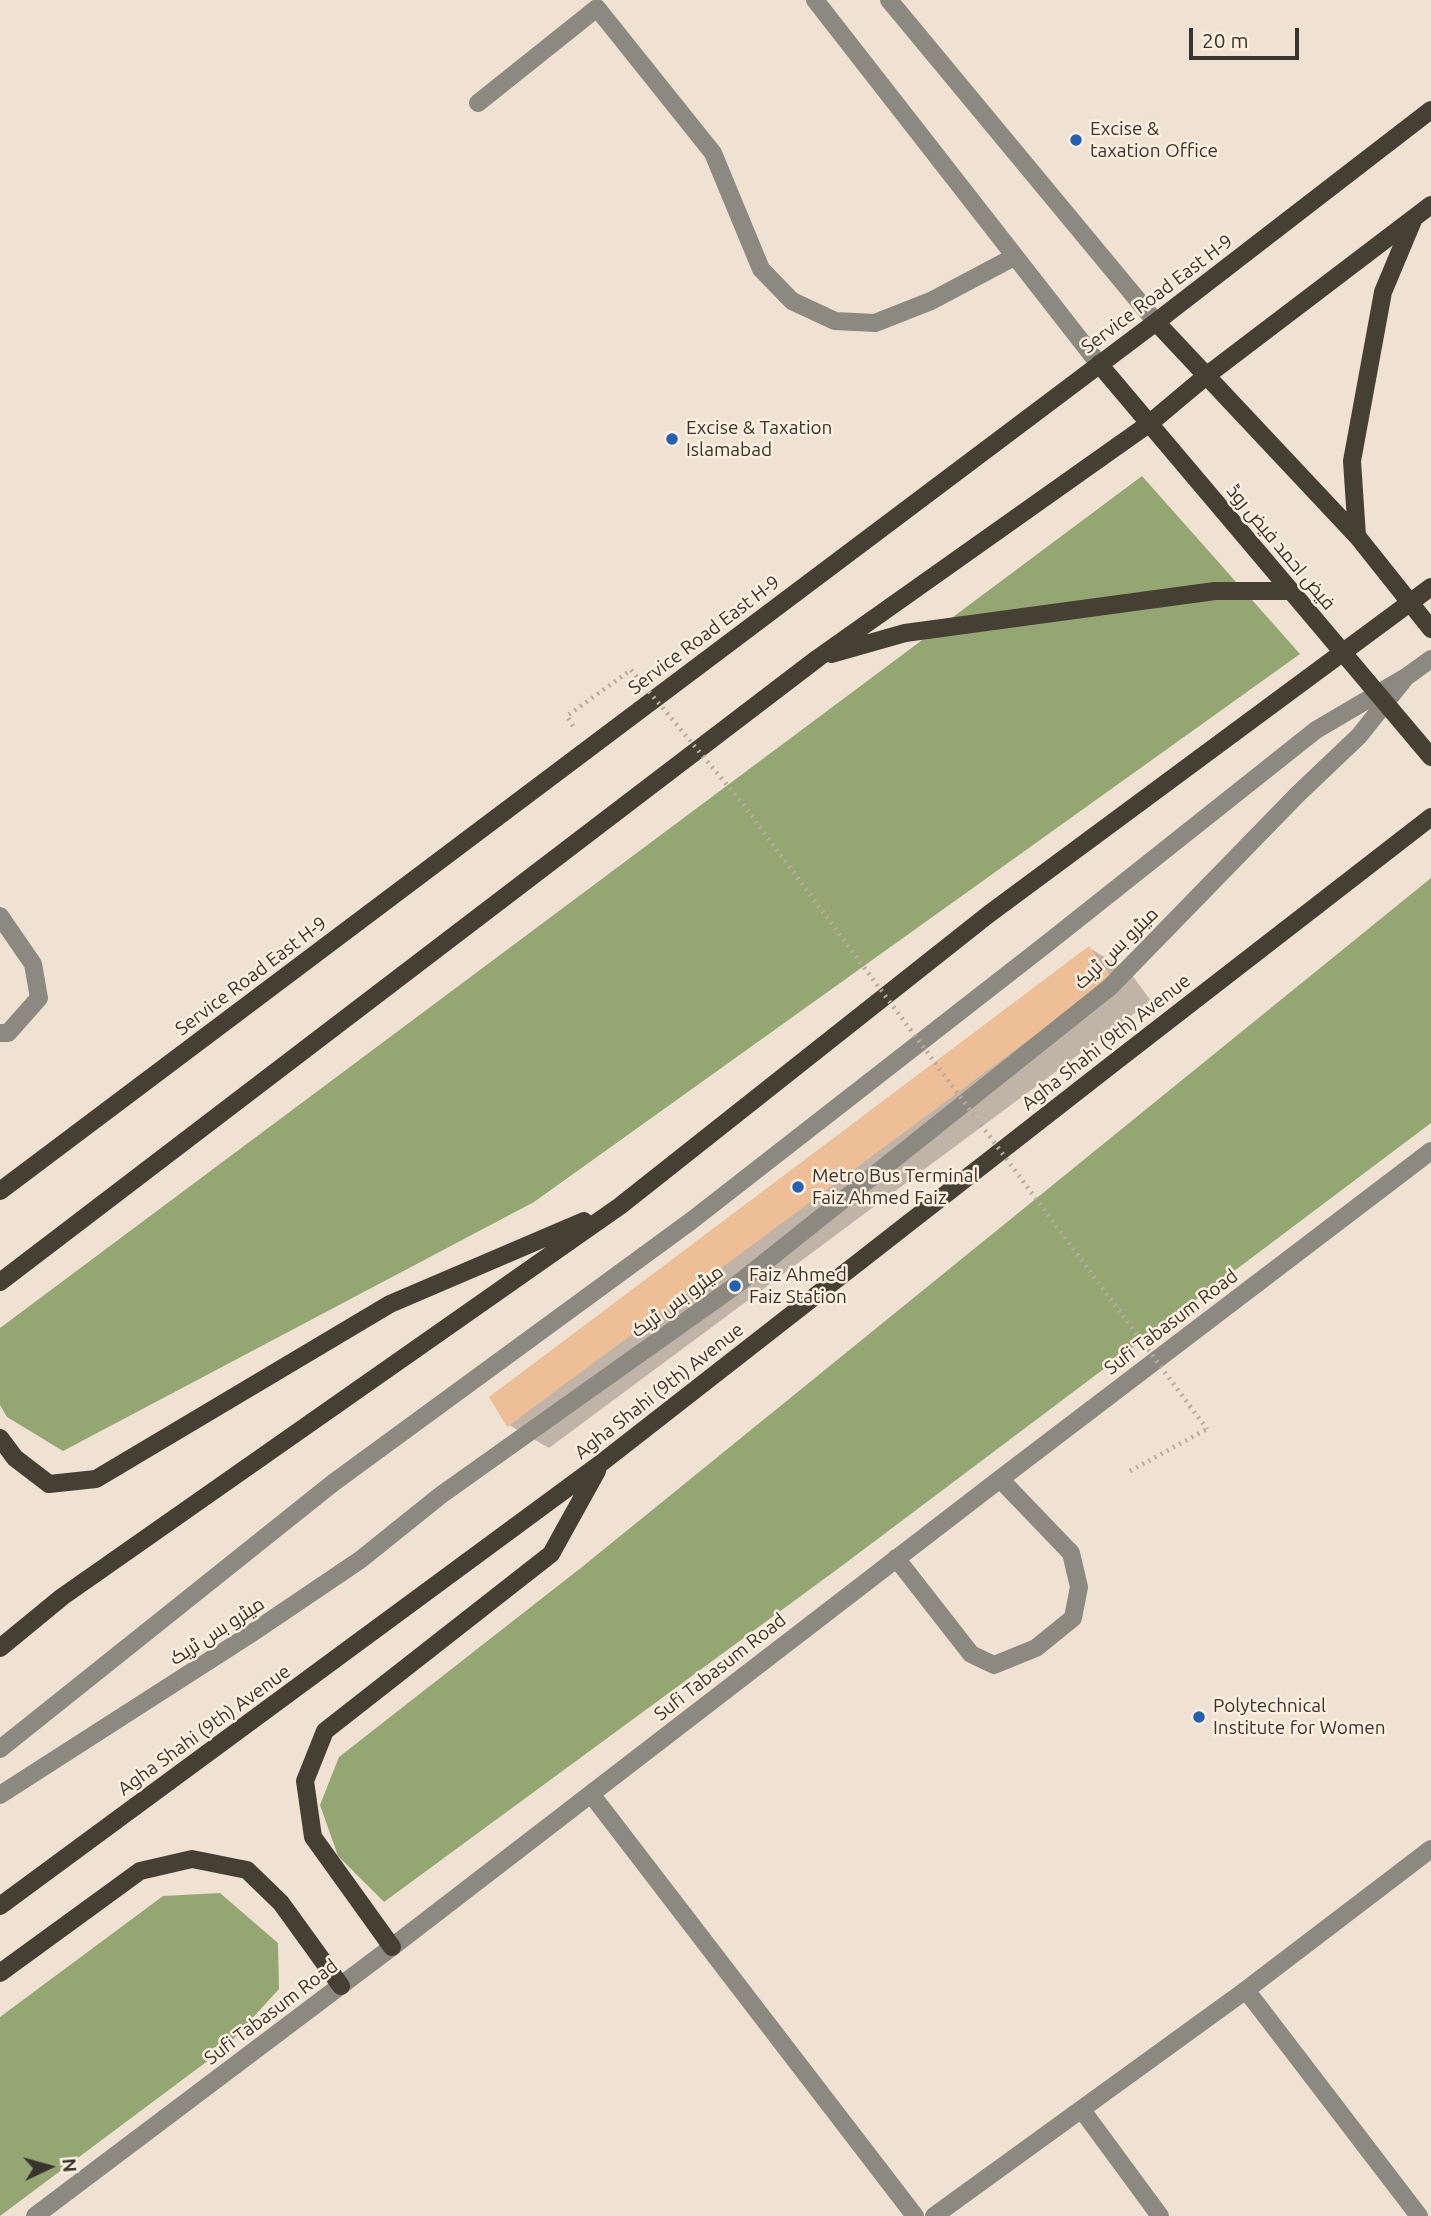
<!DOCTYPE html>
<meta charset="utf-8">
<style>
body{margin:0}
#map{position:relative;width:1431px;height:2216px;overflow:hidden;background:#f0e2d2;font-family:Ubuntu,sans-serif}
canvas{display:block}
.north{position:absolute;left:14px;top:2132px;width:70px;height:70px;-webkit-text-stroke:5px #fdefdf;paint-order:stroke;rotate:85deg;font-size:19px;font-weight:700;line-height:28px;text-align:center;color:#39342d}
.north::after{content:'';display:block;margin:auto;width:24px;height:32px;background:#39342d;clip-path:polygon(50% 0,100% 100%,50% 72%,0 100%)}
.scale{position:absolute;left:1189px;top:28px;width:110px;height:32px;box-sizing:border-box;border:4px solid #39342d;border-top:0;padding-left:9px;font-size:21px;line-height:24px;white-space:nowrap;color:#39342d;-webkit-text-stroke:5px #fdefdf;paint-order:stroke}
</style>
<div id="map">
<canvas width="1431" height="2216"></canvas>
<div class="north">N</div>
<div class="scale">20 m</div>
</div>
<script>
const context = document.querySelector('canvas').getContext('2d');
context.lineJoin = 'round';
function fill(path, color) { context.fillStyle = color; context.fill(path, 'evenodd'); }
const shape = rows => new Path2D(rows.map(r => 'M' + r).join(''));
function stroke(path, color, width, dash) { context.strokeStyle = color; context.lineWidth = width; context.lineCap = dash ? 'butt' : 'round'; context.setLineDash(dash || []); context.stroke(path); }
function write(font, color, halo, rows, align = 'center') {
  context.font = font + ' Ubuntu,Cairo,sans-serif'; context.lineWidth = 5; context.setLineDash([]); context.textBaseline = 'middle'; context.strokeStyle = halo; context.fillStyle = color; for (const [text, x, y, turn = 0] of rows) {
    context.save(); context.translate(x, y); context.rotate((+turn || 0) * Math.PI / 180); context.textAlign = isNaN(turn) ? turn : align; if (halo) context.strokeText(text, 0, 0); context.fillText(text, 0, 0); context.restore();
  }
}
fill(shape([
 [1142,476,1300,654,534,1202,63,1451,7,1417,0,1405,0,1328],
 [1431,878,1431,1123,839,1568,384,1902,338,1856,320,1805,339,1757,582,1567],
 [220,1893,278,1943,279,1989,225,2048,0,2216,0,2017,163,1896]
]), '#94a772');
fill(shape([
 [1089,948,1129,971,1151,1001,549,1448,509,1425]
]), '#0003');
fill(shape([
 [1089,946,1112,978,507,1427,489,1397]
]), '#eebf96');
stroke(shape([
 [573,726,567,716,631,670],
 [1130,1471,1207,1429]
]), '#b7ab9e', 4.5, [2, 5]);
stroke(shape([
 [815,0,1099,364],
 [889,0,1156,322],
 [478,103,597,8,713,153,761,269,792,301,835,321,875,323,931,301,1014,257],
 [0,916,33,964,39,998,8,1033,0,1033],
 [896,1558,971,1654,994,1665,1036,1648,1073,1618,1079,1587,1071,1553,1000,1479],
 [0,1749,333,1483,691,1221,1049,942,1316,730,1406,677,1431,659],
 [591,1794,915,2216],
 [0,1795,249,1635,360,1560,441,1495,735,1286,1110,987,1298,794,1359,736,1406,677],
 [1246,1990,1419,2216],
 [1082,2110,1160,2216],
 [35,2216,392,1947,1000,1479,1431,1151],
 [934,2216,1246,1990,1431,1849]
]), '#8c8981', 18);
stroke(shape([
 [1156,322,1357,536],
 [1099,364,1291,591],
 [1357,536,1352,461,1383,292,1414,218],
 [831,654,905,633,1215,591,1291,591],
 [0,1191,1156,322,1431,110],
 [0,1282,818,658,1150,423,1206,376,1431,205],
 [0,1438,15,1458,49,1484,96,1479,390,1304,584,1221],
 [0,1648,62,1597,620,1206,989,914,1431,587],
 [0,1906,600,1464,1115,1062,1431,817],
 [392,1947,313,1837,305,1781,325,1731,551,1554,597,1471],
 [0,1973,140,1871,192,1859,247,1870,281,1903,341,1986]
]), '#454033', 18);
stroke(shape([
 [631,670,742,803,1207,1429]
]), '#b7ab9e', 4.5, [2, 5]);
stroke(shape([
 [1357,536,1431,629],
 [1291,591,1431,757]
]), '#454033', 18);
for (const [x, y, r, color] of [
 [1076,140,7,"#2361b2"],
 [672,439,7,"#2361b2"],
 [798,1187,7,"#2361b2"],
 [735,1286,7,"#2361b2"],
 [1199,1717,7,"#2361b2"]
]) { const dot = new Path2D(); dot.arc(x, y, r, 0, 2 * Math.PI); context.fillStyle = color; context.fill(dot); stroke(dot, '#fdefdf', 2.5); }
write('19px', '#39342d', '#fdefdf', [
 ["Excise &",1090,129],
 ["taxation Office",1090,151],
 ["Excise & Taxation",686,428],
 ["Islamabad",686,450],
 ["Metro Bus Terminal",812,1176],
 ["Faiz Ahmed Faiz",812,1198],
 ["Faiz Ahmed",749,1275],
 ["Faiz Station",749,1297],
 ["Polytechnical",1213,1706],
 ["Institute for Women",1213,1728]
], 'left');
write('19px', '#39342d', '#fdefdf', [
 ["Service Road East H-9",1157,294,-37],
 ["فیض احمد فیض روڈ",1281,547,50],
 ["Service Road East H-9",704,635,-37],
 ["میٹرو بس ٹریک",1116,948,-44],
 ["Service Road East H-9",251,976,-37],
 ["Agha Shahi (9th) Avenue",1106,1042,-38],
 ["میٹرو بس ٹریک",677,1301,-36],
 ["Sufi Tabasum Road",1171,1322,-37],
 ["Agha Shahi (9th) Avenue",659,1391,-38],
 ["میٹرو بس ٹریک",217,1631,-33],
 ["Sufi Tabasum Road",720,1667,-38],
 ["Agha Shahi (9th) Avenue",204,1730,-36],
 ["Sufi Tabasum Road",271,2012,-37]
]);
</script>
